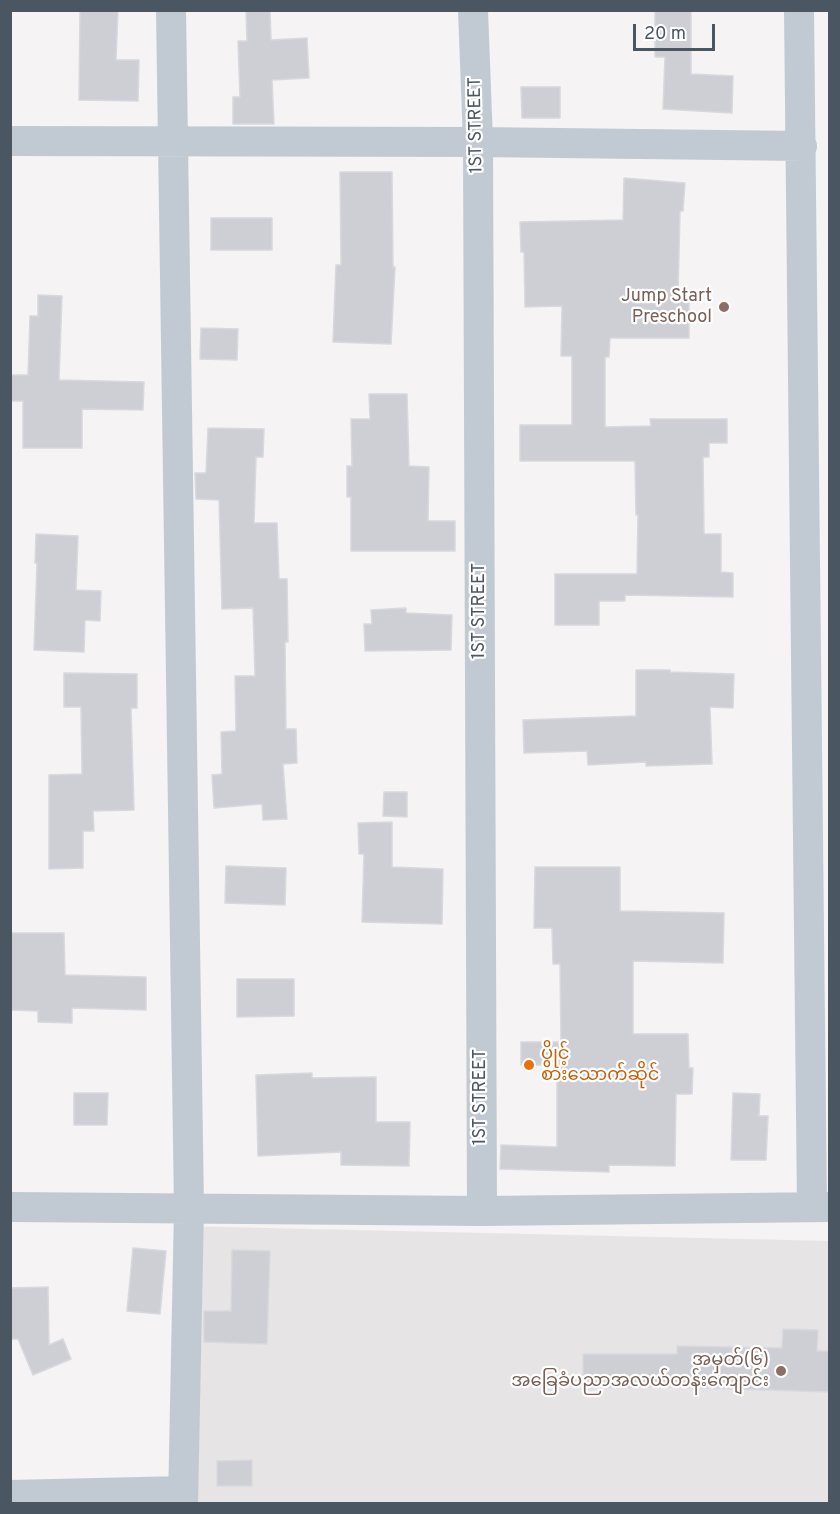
<!DOCTYPE html>
<meta charset="utf-8">
<style>
body{margin:0}
#map{position:relative;width:840px;height:1514px;overflow:hidden;background:#f5f3f3;font-family:Overpass,sans-serif}
canvas{display:block}
.frame{position:absolute;inset:0;border:12px solid #4a5661;pointer-events:none}
.scale{position:absolute;left:633px;top:24px;width:82px;height:27px;box-sizing:border-box;border:3px solid #4a5661;border-top:0;padding-left:8px;font-size:18px;line-height:21px;white-space:nowrap;color:#4a5661;-webkit-text-stroke:4px #fff;paint-order:stroke}
</style>
<div id="map">
<canvas width="840" height="1514"></canvas>
<div class="frame"></div>
<div class="scale">20 m</div>
</div>
<script>
const context = document.querySelector('canvas').getContext('2d');
context.lineJoin = 'round';
function fill(path, color) { context.fillStyle = color; context.fill(path, 'evenodd'); }
const shape = rows => new Path2D(rows.map(r => 'M' + r).join(''));
function stroke(path, color, width, dash) { context.strokeStyle = color; context.lineWidth = width; context.lineCap = dash ? 'butt' : 'round'; context.setLineDash(dash || []); context.stroke(path); }
function write(font, color, halo, rows, align = 'center') {
  context.font = font + ' Overpass,"Noto Sans Myanmar",sans-serif'; context.lineWidth = 4.5; context.setLineDash([]); context.textBaseline = 'middle'; context.strokeStyle = halo; context.fillStyle = color; for (const [text, x, y, turn = 0] of rows) {
    context.save(); context.translate(x, y); context.rotate((+turn || 0) * Math.PI / 180); context.textAlign = isNaN(turn) ? turn : align; if (halo) context.strokeText(text, 0, 0); context.fillText(text, 0, 0); context.restore();
  }
}
fill(shape([
 [181,1226,829,1241,829,1503,187,1503]
]), '#e6e4e5');
const building = shape([
 [80,10,118,10,116,60,139,60,138,101,79,100,80,10],
 [246,10,270,10,271,40,307,38,309,78,272,80,274,124,233,124,233,97,240,97,238,41,247,41,246,10],
 [655,10,691,10,691,74,733,76,732,113,663,109,665,57,655,57,655,10],
 [521,87,560,87,560,118,522,118,521,87],
 [340,172,392,172,393,267,395,267,391,344,333,342,336,265,341,265,340,172],
 [624,178,685,183,683,211,680,211,678,294,689,294,689,338,610,338,609,357,605,357,605,427,651,426,650,419,727,419,727,443,709,443,709,457,703,457,704,534,721,534,721,572,733,573,733,597,625,595,625,601,599,601,599,625,555,625,555,574,637,574,638,515,636,515,635,461,520,461,520,425,572,425,572,356,561,356,562,306,525,307,524,252,521,252,520,222,623,220,624,178],
 [211,218,272,218,272,250,211,250,211,218],
 [38,295,62,296,59,380,144,382,143,410,82,409,82,448,23,448,23,401,10,401,10,375,28,375,30,316,38,316,38,295],
 [201,328,238,329,237,360,200,359,201,328],
 [369,394,407,394,409,466,429,467,428,521,455,521,455,551,351,551,351,497,347,497,347,466,352,466,351,419,370,419,369,394],
 [208,428,264,429,263,457,256,457,254,523,277,523,279,579,287,579,288,642,285,642,286,729,296,729,297,763,283,764,287,819,263,820,262,804,214,808,212,775,222,774,221,732,236,731,235,676,255,676,253,608,222,609,219,500,196,499,195,473,206,473,208,428],
 [36,534,78,536,76,590,101,591,100,621,85,620,84,652,34,650,37,563,35,563,36,534],
 [406,608,406,613,452,615,451,650,365,651,364,624,372,624,371,610,406,608],
 [636,670,670,670,670,672,734,674,733,708,710,707,712,764,646,766,646,762,588,765,587,751,524,753,523,720,636,716,636,670],
 [64,673,137,674,137,708,131,708,134,810,93,811,94,831,83,831,83,868,49,869,49,775,82,774,81,707,64,707,64,673],
 [384,792,407,792,407,817,383,816,384,792],
 [392,822,392,867,443,869,442,924,362,922,364,854,359,854,358,823,392,822],
 [226,866,286,868,285,905,225,903,226,866],
 [535,867,620,867,620,911,724,913,723,963,633,961,633,1034,688,1034,689,1068,693,1068,692,1094,676,1094,675,1166,609,1165,609,1172,500,1169,501,1145,557,1147,557,1065,521,1065,521,1042,561,1042,560,964,553,964,552,928,534,928,535,867],
 [10,933,64,933,65,975,146,977,146,1010,72,1008,72,1023,38,1022,38,1011,10,1010,10,933],
 [237,979,294,979,294,1016,237,1017,237,979],
 [312,1073,312,1078,376,1077,376,1122,410,1122,409,1166,341,1165,341,1152,258,1156,256,1075,312,1073],
 [74,1093,108,1093,107,1125,74,1125,74,1093],
 [733,1093,760,1094,759,1116,768,1116,766,1160,731,1160,733,1093],
 [133,1248,166,1251,160,1314,127,1311,133,1248],
 [232,1250,270,1251,267,1344,204,1342,204,1311,231,1311,232,1250],
 [48,1287,49,1345,63,1339,71,1359,33,1375,18,1339,10,1339,10,1288,48,1287],
 [783,1329,818,1330,817,1351,830,1351,830,1392,669,1387,583,1388,583,1354,677,1354,677,1346,782,1348,783,1329],
 [252,1460,252,1486,217,1486,217,1461,252,1460]
]);
fill(building, '#cdcfd5');
stroke(building, '#d7d9de', 1.5);
stroke(shape([
 [171,10,189,1208,183,1504],
 [473,10,478,142,482,1211],
 [799,10,812,1206],
 [10,141,478,142,802,146],
 [10,1207,482,1211,830,1207],
 [10,1495,183,1491]
]), '#c1cad2', 30);
for (const [x, y, r, color] of [
 [724,307,6,"#8d6e63"],
 [529,1065,6,"#e8710a"],
 [781,1371,6,"#8d6e63"]
]) { const dot = new Path2D(); dot.arc(x, y, r, 0, 2 * Math.PI); context.fillStyle = color; context.fill(dot); stroke(dot, '#fff', 2); }
write('18px', '#4a5661', '#fff', [
 ["1ST STREET",477,125,-91],
 ["1ST STREET",480,611,-90],
 ["1ST STREET",481,1097,-90]
]);
write('18px', '#785e54', '#fff', [
 ["Jump Start",712,297],
 ["Preschool",712,318],
 ["အမှတ်(၆)",769,1361],
 ["အခြေခံပညာအလယ်တန်းကျောင်း",769,1382]
], 'right');
write('18px', '#c56008', '#fff', [
 ["ပွိုင့်",541,1055],
 ["စားသောက်ဆိုင်",541,1076]
], 'left');
</script>
